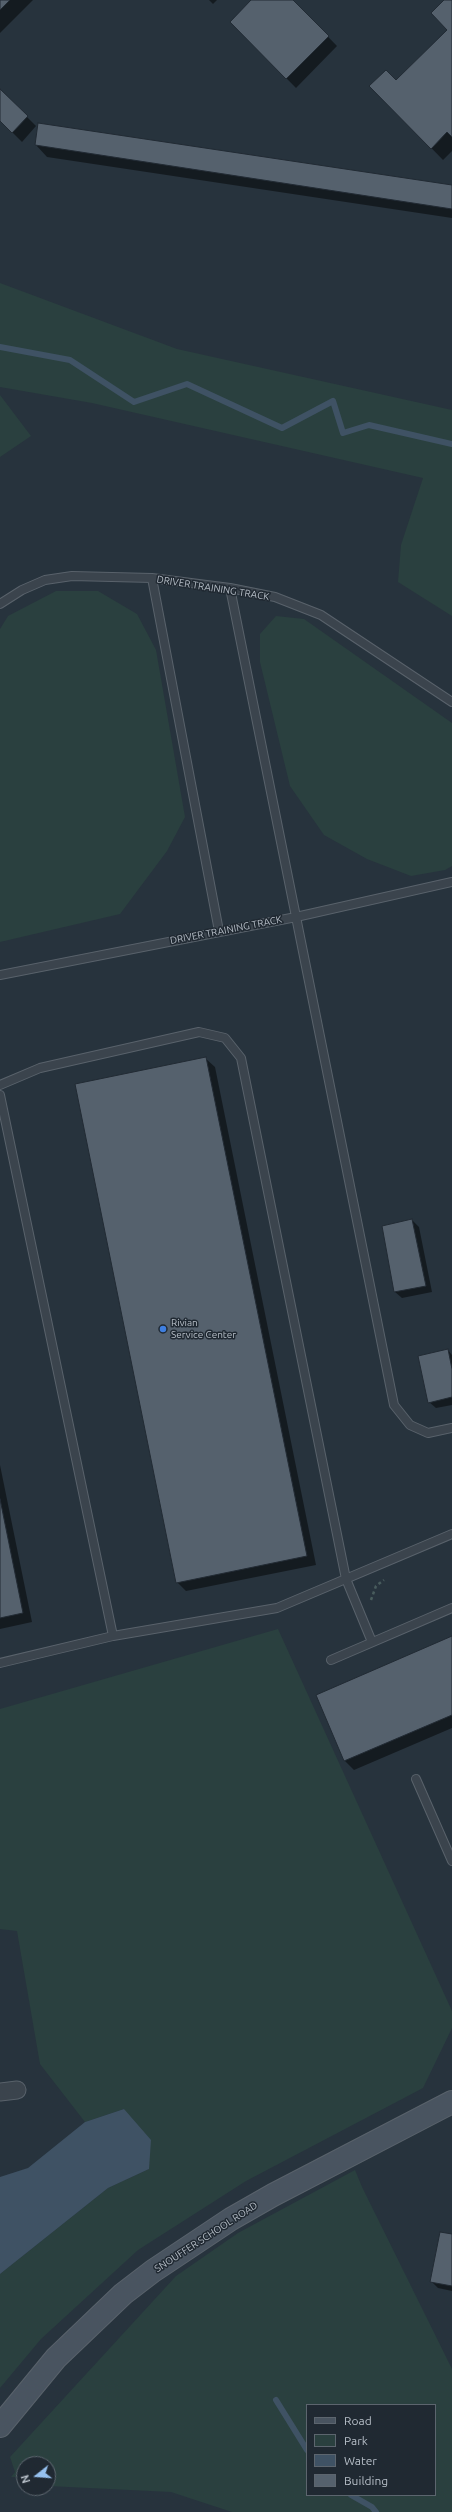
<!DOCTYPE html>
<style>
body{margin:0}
#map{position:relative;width:452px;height:2512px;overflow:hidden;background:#27333d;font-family:Ubuntu,sans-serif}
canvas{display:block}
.legend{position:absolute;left:306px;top:2404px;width:130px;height:92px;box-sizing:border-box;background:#202932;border:1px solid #5c656e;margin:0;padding:5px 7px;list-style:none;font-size:12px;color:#b7bfc8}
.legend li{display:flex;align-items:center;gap:8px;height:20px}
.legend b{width:20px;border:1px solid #5c656e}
.north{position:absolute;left:16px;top:2456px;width:40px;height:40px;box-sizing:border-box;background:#202932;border:1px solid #5c656e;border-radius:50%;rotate:253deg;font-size:11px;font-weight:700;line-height:16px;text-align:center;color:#b7bfc8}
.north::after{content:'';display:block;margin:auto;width:14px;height:18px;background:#96c1ef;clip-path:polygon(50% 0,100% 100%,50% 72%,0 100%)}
</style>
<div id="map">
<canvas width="452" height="2512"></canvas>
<ul class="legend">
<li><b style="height:5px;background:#495460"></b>Road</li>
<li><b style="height:11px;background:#2a403f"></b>Park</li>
<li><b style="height:11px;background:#3f5264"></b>Water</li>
<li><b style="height:11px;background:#55616d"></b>Building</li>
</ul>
<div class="north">N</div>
</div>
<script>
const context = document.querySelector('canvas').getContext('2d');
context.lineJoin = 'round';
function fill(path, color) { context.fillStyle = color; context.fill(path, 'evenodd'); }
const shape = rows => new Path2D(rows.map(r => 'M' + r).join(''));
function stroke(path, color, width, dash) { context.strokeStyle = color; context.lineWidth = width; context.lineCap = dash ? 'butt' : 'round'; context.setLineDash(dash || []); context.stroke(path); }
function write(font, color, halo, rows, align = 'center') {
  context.font = font + ' Ubuntu,sans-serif'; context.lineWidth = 3; context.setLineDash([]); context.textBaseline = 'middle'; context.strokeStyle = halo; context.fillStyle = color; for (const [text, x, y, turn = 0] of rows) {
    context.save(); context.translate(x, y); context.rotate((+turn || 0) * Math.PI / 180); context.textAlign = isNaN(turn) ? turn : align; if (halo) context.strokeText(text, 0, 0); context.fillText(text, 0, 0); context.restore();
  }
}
fill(shape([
 [0,283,177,349,452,410,452,616,398,582,401,545,423,478,92,403,0,387],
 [0,395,31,436,0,457],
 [56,591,98,591,137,614,156,650,185,817,167,851,120,914,0,942,0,629,8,616],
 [276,616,304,619,452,723,452,866,445,870,411,876,367,859,324,835,290,786,260,662,260,634],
 [278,1629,452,2011,452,2028,423,2088,246,2181,138,2250,41,2339,0,2388,0,2274,108,2188,149,2169,124,2109,85,2122,40,2064,17,1931,0,1929,0,1709],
 [355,2170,362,2187,452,2369,452,2512,232,2512,171,2492,48,2486,48,2464,24,2464,24,2484,18,2484,16,2477,11,2477,15,2472,10,2457,176,2276,238,2233],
 [307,2405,435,2405,435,2495,307,2495]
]), '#2a403f');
fill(shape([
 [124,2109,151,2140,149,2169,108,2188,0,2274,0,2177,28,2168,85,2122]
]), '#3f5264');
fill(shape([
 [0,0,33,0,0,33],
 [209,0,217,0,213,4],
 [253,0,292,0,337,46,296,88,231,22],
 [445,0,452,0,452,151,443,160,371,86,396,82,448,30],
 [0,90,36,126,22,142,0,120],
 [36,145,452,186,452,218,47,157],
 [205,1058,215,1067,316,1565,186,1591,177,1582],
 [412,1220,419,1227,432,1292,402,1298,395,1292,383,1227],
 [448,1350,452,1355,452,1405,436,1408,429,1402],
 [0,1465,32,1622,0,1629],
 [452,1637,452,1728,354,1770,345,1761,317,1696],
 [452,2235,452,2291,438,2288,431,2281]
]), '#0007');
stroke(shape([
 [0,347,70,360,134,402,187,384,282,428,333,401,343,433,369,425,452,444],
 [276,2400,307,2450],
 [351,2495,372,2507,376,2512]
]), '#3f5264', 6);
const building = shape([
 [0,0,10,0,0,10,0,0],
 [251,0,293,0,329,36,286,79,230,22,251,0],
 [444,0,452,0,452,137,447,132,431,149,369,86,386,70,396,80,447,30,431,13,444,0],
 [0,89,28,116,12,133,0,121,0,89],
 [38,123,452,185,452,209,35,145,38,123],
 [206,1057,307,1556,176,1583,75,1084,206,1057],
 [412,1219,426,1286,394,1292,382,1226,412,1219],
 [448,1349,452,1369,452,1397,428,1403,418,1356,448,1349],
 [0,1499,23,1613,0,1618,0,1499],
 [452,1636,452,1715,344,1761,316,1695,452,1636],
 [440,2232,452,2234,452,2286,430,2282,440,2232]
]);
fill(building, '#55616d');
stroke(building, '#222b34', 1);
const service = shape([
 [152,578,219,931],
 [230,588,394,1405,410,1425,428,1433,452,1428],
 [0,604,22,590,45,580,72,576,152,578,230,588,275,597,321,615,452,702],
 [0,975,296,917,452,882],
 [0,1085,40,1068,199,1032,225,1038,241,1058,346,1579,372,1642],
 [0,1095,113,1636,277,1608,452,1534],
 [331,1660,452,1608],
 [0,1663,113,1636],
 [416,1779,452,1861]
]);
const minor = shape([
 [0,2092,17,2090]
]);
const secondary = shape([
 [0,2426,56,2358,123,2294,153,2271,231,2219,273,2195,452,2102]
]);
stroke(service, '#59626b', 10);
stroke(minor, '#59626b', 19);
stroke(secondary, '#59626b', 24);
stroke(shape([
 [371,1600,376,1586,384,1580]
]), '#495c5d', 2.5, [3, 3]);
stroke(service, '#3b444d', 8);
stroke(minor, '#3b444d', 17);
stroke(secondary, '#495460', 22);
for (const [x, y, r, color] of [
 [163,1329,4,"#3f7fe0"]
]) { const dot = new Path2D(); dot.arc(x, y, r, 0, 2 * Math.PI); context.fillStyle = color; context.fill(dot); stroke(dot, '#202932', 1.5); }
write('10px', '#b7bfc8', '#202932', [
 ["DRIVER TRAINING TRACK",213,588,9],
 ["DRIVER TRAINING TRACK",226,930,-11],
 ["SNOUFFER SCHOOL ROAD",206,2237,-33]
]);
write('10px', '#b7bfc8', '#202932', [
 ["Rivian",171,1323],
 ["Service Center",171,1335]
], 'left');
</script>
